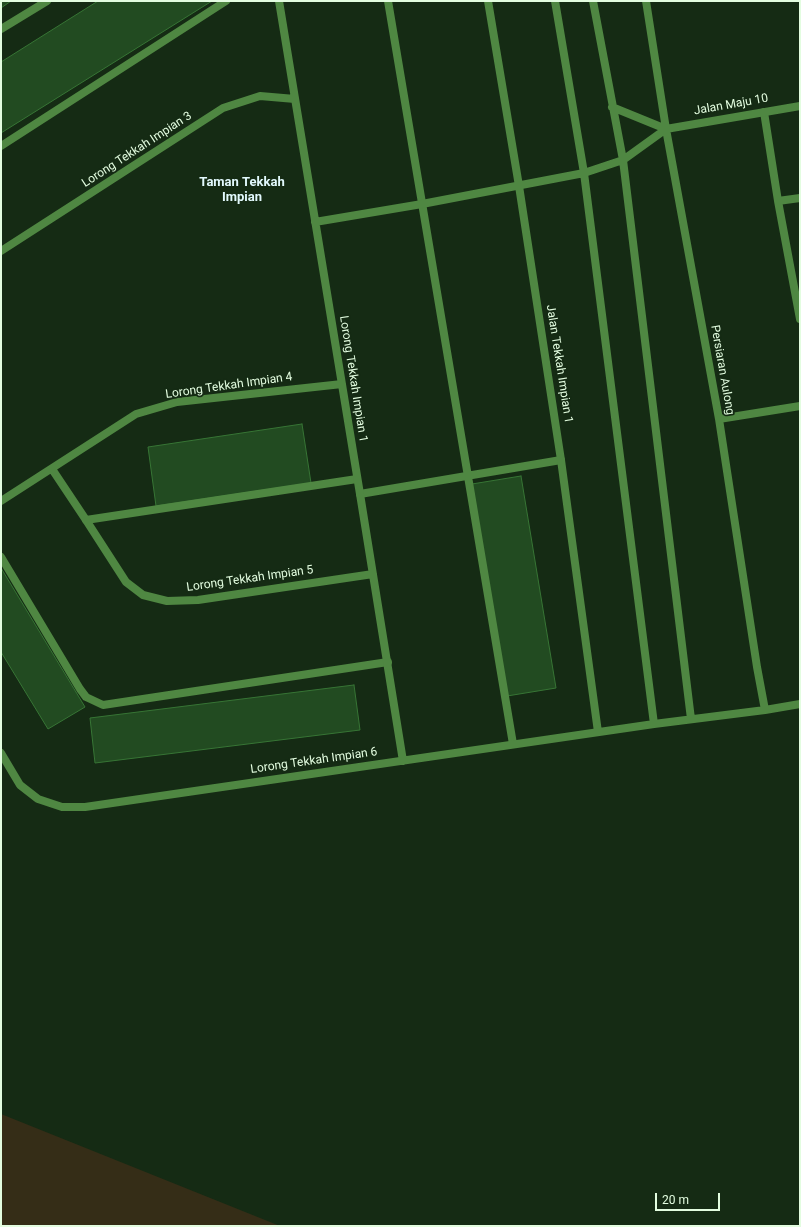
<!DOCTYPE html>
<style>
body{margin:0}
#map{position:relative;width:801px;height:1227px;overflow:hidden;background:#152b14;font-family:Roboto,sans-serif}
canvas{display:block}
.frame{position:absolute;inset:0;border:2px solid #e3fde0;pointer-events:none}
.scale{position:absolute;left:655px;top:1193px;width:65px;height:18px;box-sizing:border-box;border:2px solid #e3fde0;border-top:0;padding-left:5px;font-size:12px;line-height:14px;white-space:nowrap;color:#e3fde0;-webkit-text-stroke:3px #152b14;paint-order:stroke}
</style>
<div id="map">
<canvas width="801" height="1227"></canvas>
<div class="frame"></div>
<div class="scale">20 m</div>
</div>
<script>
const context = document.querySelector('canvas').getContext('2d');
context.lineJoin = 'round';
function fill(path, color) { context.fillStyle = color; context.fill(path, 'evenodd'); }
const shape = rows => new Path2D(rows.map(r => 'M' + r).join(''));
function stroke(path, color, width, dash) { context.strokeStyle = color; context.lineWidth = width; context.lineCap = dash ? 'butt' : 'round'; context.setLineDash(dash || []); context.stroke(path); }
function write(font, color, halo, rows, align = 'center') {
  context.font = font + ' Roboto,sans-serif'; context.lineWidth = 3.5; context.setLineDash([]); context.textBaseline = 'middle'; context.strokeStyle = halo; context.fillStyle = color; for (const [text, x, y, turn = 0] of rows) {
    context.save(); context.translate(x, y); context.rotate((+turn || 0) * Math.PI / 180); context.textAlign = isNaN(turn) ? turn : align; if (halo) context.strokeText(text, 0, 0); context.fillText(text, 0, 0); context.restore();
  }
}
fill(shape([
 [1,1114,280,1226,1,1226]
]), '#352d17');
const building = shape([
 [1,1,11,1,1,8,1,1],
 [98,1,212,1,1,133,1,62,98,1],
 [302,424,311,483,156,506,148,447,302,424],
 [521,476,556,688,507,696,472,484,521,476],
 [1,568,85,707,48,729,1,652,1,568],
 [354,685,360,730,95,763,90,718,354,685]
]);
fill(building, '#224b21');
stroke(building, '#377535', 1);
stroke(shape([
 [388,1,513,744],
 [764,112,778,201,800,319],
 [1,146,226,1],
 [778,201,800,198],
 [360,494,561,460],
 [86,520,357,479],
 [1,557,80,689,86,697,103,705,388,662]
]), '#4f8742', 8);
stroke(shape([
 [279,1,360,494,403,761],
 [488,1,519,186,561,460,598,732],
 [555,1,584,173,654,724],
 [593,1,623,160,691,719],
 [646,1,666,129,719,419,757,667,765,710,800,704],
 [1,29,47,1],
 [666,129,800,106],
 [315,222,422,204,584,173,623,160,666,129,612,107],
 [1,251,223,108,260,96,295,99],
 [719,419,800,406],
 [52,469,86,520,126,582,143,595,167,601,198,600,373,574],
 [1,501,136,414,177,402,342,384],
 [1,753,20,785,38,799,62,807,85,807,654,724,765,710]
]), '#4f8742', 8);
write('12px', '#e3fde0', '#152b14', [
 ["Jalan Maju 10",731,105,-10],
 ["Lorong Tekkah Impian 3",137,150,-33],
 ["Jalan Tekkah Impian 1",559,364,81],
 ["Persiaran Aulong",722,370,80],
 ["Lorong Tekkah Impian 1",353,379,81],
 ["Lorong Tekkah Impian 4",229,386,-8],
 ["Lorong Tekkah Impian 5",250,579,-8],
 ["Lorong Tekkah Impian 6",314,761,-8]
]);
write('bold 13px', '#e2f9fd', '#152b14', [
 ["Taman Tekkah",242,183],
 ["Impian",242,198]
]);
</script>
